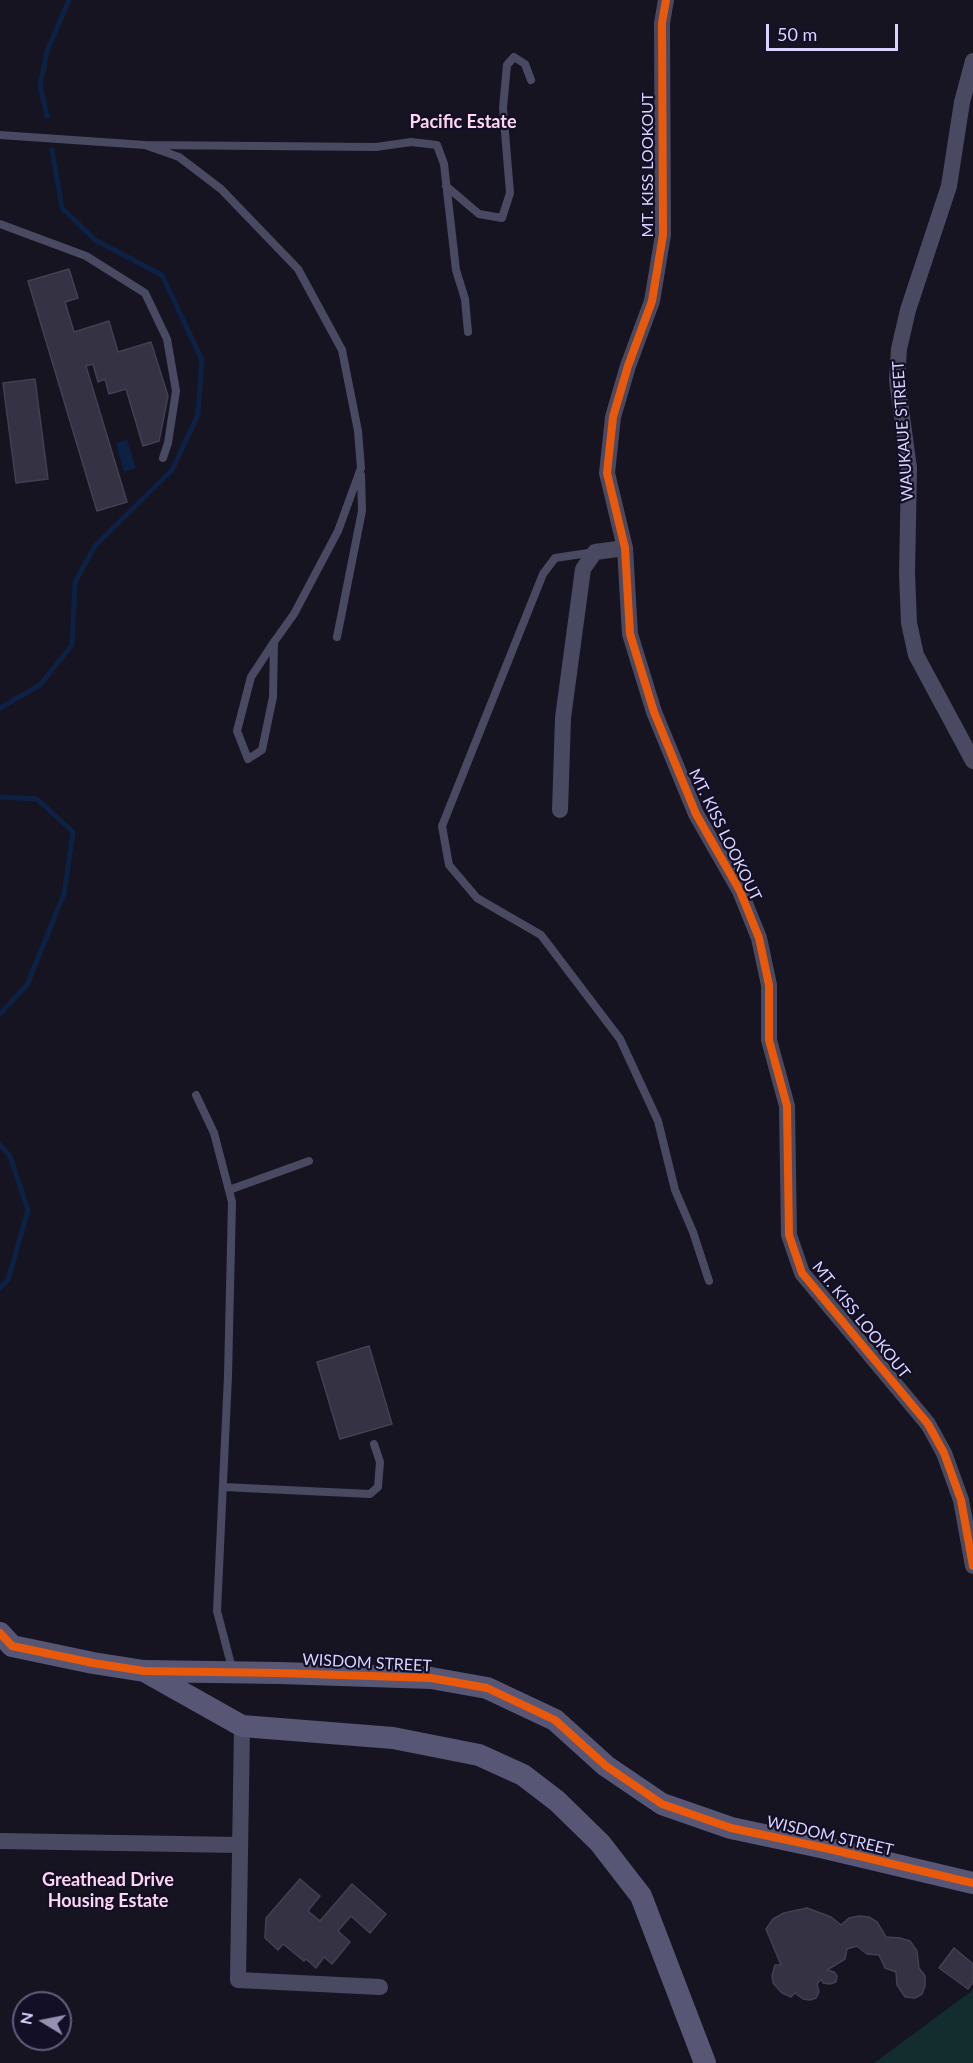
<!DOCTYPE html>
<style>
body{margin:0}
#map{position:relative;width:973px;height:2063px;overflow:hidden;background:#161421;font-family:Lato,sans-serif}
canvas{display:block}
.north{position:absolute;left:12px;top:1991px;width:60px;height:60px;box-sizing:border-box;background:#130f26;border:2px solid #625e7d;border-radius:50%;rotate:280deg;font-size:16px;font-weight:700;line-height:24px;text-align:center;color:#d9d4ff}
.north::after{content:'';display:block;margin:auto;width:21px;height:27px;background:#9591b1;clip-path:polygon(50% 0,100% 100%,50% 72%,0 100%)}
.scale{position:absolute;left:766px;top:24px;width:132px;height:27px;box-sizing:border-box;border:3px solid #d9d4ff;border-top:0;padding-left:8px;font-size:18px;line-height:21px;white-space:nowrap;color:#d9d4ff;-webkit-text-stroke:4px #130f26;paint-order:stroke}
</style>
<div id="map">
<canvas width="973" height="2063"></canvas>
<div class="north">N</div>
<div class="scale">50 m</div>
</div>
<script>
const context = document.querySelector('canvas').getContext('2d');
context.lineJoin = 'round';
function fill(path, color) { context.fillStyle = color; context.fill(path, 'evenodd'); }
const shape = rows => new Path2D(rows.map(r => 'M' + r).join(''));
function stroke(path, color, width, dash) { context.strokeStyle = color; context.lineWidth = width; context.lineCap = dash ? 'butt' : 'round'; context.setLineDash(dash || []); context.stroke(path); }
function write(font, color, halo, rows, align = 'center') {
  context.font = font + ' Lato,sans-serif'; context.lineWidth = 4.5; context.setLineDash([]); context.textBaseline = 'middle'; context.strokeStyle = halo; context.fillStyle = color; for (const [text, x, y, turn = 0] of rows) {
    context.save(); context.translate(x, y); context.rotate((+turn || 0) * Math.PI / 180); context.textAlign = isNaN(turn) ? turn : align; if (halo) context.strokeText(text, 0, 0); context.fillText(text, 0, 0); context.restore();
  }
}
fill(shape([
 [973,1990,973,2063,874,2063]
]), '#132c2d');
fill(shape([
 [127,440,136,468,124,472,116,443]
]), '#0d2144');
stroke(shape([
 [47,116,40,86,47,51,69,0],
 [0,708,40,685,72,645,75,582,95,546,172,470,198,415,202,360,162,275,95,240,62,208,52,150],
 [0,797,37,799,73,832,64,894,27,985,0,1014],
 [0,1145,10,1156,28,1210,8,1280,0,1288]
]), '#0d2144', 5);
const building = shape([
 [69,269,78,298,65,302,74,332,109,321,118,352,151,342,168,396,159,441,143,446,126,389,109,394,105,379,98,382,93,364,86,366,127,502,97,511,28,281,69,269],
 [35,379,48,479,16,483,3,383,35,379],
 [369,1346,392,1424,340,1439,317,1362,369,1346],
 [300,1879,320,1896,308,1911,320,1921,352,1884,386,1914,370,1933,351,1916,338,1931,350,1942,332,1964,324,1957,316,1968,306,1959,304,1961,283,1944,278,1950,265,1938,266,1918,300,1879],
 [807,1908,831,1917,841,1925,849,1918,859,1916,869,1917,877,1922,886,1937,900,1938,910,1941,917,1951,919,1968,925,1976,925,1986,922,1994,915,1998,905,1997,897,1985,896,1972,885,1968,879,1955,867,1954,857,1946,847,1949,845,1959,827,1970,834,1972,837,1976,836,1982,830,1984,823,1983,821,1979,817,1984,819,1992,816,1998,810,2000,803,1999,795,1993,791,1997,782,1993,773,1983,772,1976,775,1965,781,1965,766,1929,773,1919,784,1913,807,1908],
 [954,1948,973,1964,973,1982,968,1989,939,1968,954,1948]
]);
fill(building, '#343243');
stroke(building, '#433f54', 1.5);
stroke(shape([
 [0,135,145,145,376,147,411,142,437,145,444,164,456,270,465,299,468,332],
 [145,145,179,157,221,189,298,269,342,350,358,431,361,468,338,531,294,614,274,642,251,677,237,731,248,759,262,750,273,697,274,642],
 [446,186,479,214,502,218,510,193,503,108,507,65,514,57,525,64,531,80],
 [0,224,86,256,145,293,167,339,176,391,168,443,163,458],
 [595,552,555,558,543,574,442,826,449,865,477,898,541,935,620,1039,658,1121,675,1190,693,1232,709,1281],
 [337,637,362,511,361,475],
 [196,1095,214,1133,232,1202,228,1376,217,1611,233,1672],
 [229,1190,309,1161],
 [223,1487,370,1494,378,1487,380,1462,374,1444]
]), '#4a4962', 8);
stroke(shape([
 [666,0,662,23,663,235,652,301,628,366,613,417,607,473,625,548,630,634,654,712,696,814,740,891,759,938,769,985,769,1040,787,1106,789,1235,802,1273,928,1424,944,1453,961,1500,973,1566],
 [973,61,962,102,949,186,908,310,899,349,897,380,909,468,907,574,909,623,916,655,973,761],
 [560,810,563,718,583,569,595,552,625,548],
 [242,1726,238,1980,380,1987],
 [0,1841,239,1845]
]), '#4a4962', 16);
stroke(shape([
 [0,1633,12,1646,93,1663,144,1671,280,1673,431,1678,487,1688,555,1720,606,1766,662,1804,731,1828,825,1848,973,1883],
 [146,1672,242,1726,393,1738,479,1755,523,1775,557,1801,600,1843,641,1896,705,2063]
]), '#575674', 22);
stroke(shape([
 [666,0,662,23,663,235,652,301,628,366,613,417,607,473,625,548,630,634,654,712,696,814,740,891,759,938,769,985,769,1040,787,1106,789,1235,802,1273,928,1424,944,1453,961,1500,973,1566],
 [0,1633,12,1646,93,1663,144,1671,280,1673,431,1678,487,1688,555,1720,606,1766,662,1804,731,1828,825,1848,973,1883]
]), '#e8590c', 8);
write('16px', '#d9d4ff', '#130f26', [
 ["MT. KISS LOOKOUT",648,165,-90],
 ["WAUKAUE STREET",903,431,-94],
 ["MT. KISS LOOKOUT",725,835,64],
 ["MT. KISS LOOKOUT",861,1320,51],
 ["WISDOM STREET",367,1663,3],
 ["WISDOM STREET",830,1836,13]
]);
write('bold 18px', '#ffd6f0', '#130f26', [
 ["Pacific Estate",463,122],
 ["Greathead Drive",108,1880],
 ["Housing Estate",108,1901]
]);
</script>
